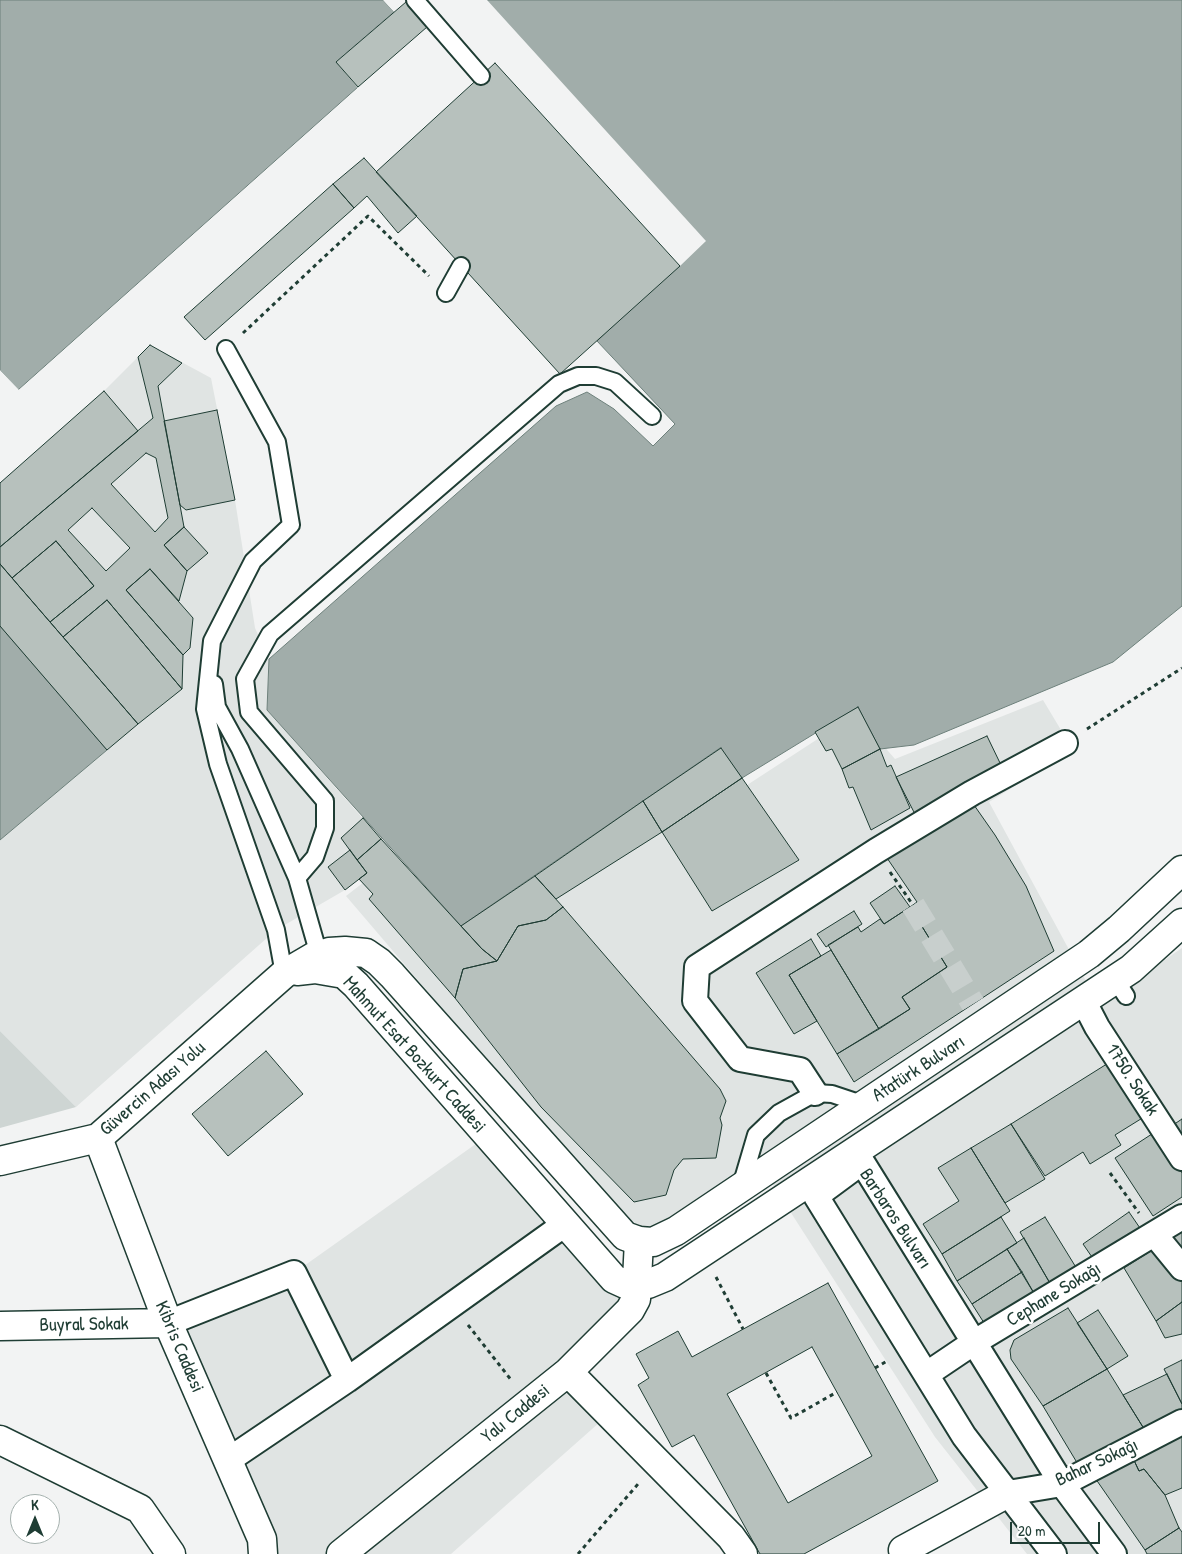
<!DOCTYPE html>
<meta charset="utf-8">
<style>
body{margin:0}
#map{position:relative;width:1182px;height:1554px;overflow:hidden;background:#f2f3f3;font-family:"Patrick Hand",sans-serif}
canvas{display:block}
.north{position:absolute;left:10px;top:1494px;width:50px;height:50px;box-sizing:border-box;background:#fff;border:1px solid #a5b1ae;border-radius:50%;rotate:0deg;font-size:14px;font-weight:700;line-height:20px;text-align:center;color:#1f3d34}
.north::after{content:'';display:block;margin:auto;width:18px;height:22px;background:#1f3d34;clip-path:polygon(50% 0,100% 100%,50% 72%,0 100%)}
.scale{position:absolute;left:1010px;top:1522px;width:90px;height:22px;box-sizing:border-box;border:2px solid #1f3d34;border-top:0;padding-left:6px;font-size:15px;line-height:18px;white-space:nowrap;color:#1f3d34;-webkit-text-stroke:4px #fff;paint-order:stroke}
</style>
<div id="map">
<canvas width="1182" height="1554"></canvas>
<div class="north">K</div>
<div class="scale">20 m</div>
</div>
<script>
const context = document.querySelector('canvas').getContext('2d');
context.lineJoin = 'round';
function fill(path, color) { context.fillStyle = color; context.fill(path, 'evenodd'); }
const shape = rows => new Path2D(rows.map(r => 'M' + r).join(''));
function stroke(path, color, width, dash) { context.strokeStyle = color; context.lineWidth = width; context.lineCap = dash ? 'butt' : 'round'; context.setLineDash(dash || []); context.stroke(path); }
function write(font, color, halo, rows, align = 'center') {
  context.font = font + ' "Patrick Hand",sans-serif'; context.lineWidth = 5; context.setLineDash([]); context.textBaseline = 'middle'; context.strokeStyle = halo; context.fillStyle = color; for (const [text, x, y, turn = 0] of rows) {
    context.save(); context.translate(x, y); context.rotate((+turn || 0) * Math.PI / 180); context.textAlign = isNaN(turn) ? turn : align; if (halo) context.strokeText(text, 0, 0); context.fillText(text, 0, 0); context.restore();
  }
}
fill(shape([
 [150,345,211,378,235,500,255,628,269,659,267,710,381,839,357,860,367,873,345,890,276,930,76,1107,0,1031,0,840,107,750,0,626,0,483,104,391],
 [1043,700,1073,750,989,802,1099,1005,1182,948,1182,1554,1027,1554,935,1437,759,1163,639,1239,346,896,391,861,458,932,468,929,719,755,741,789,856,714,895,759],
 [487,1136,614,1279,630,1310,568,1372,609,1414,451,1554,263,1554,168,1323,294,1273]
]), '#e0e4e3');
fill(shape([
 [0,1031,76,1107,0,1128]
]), '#ced5d3');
const water = shape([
 [0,0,383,0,394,12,336,62,358,87,18,390,0,370,0,0],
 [485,0,1182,0,1182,606,1113,662,914,745,880,749,858,707,742,778,720,748,461,926,267,710,269,659,556,406,587,392,614,409,653,446,675,424,597,341,705,241,485,0],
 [0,626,107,750,0,840,0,626]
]);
fill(water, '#a1adaa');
stroke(water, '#6d807b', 1);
fill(shape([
 [383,0,387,0,396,11,340,63,360,86,360,89,20,392,17,392,0,374,0,370,19,390,358,88,336,62,394,12],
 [482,0,487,0,706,241,680,266,678,264,702,241]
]), '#f2f3f3');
const building = shape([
 [406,2,427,27,358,87,336,62,406,2],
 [495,63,680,266,560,374,376,172,495,63],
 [364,158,417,216,398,233,367,196,354,208,333,184,364,158],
 [333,184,354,208,205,340,184,317,333,184],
 [150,345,182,363,158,386,184,527,164,545,187,571,179,601,150,569,126,590,183,655,182,689,107,600,63,637,50,622,94,586,56,541,12,578,0,564,0,547,153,418,138,357,150,345],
 [104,391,138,431,0,547,0,483,104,391],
 [217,410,235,500,186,510,180,505,164,421,217,410],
 [146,453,156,458,168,518,155,532,111,484,146,453],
 [92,508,130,548,106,571,68,530,92,508],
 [184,527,208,553,187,571,164,545,184,527],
 [56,541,94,586,50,622,12,578,56,541],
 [0,564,138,724,107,750,0,626,0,564],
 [150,569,193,618,190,648,183,655,126,590,150,569],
 [107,600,182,689,138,724,63,637,107,600],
 [858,707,880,749,842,769,832,749,826,751,815,732,858,707],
 [987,736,1001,765,917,818,896,777,987,736],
 [721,748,742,778,662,832,643,801,721,748],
 [880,749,887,767,891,765,910,808,871,830,853,787,849,788,842,769,880,749],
 [742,778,799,860,712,911,662,832,742,778],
 [643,801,662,832,556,899,535,876,643,801],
 [974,805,995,835,1026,886,1054,951,854,1082,837,1054,910,1009,902,997,947,967,910,907,917,902,887,858,901,850,897,843,974,805],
 [363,818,381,839,357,860,341,838,363,818],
 [381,839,482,949,497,961,463,969,455,998,369,899,373,894,359,879,367,873,357,860,381,839],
 [350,850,367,873,345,890,328,867,350,850],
 [535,876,563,907,546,920,518,926,497,961,482,949,461,926,535,876],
 [895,886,910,907,884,924,870,903,895,886],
 [563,907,720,1089,726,1101,720,1118,722,1125,716,1158,683,1159,674,1170,666,1195,634,1202,541,1107,455,998,463,969,497,961,518,926,546,920,563,907],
 [910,907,947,967,902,997,910,1009,879,1029,828,945,858,927,861,932,880,919,884,924,910,907],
 [854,911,862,924,826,947,817,934,854,911],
 [811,939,821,956,789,975,817,1021,794,1034,756,973,811,939],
 [831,950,879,1029,837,1054,789,975,831,950],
 [266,1051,303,1094,228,1156,192,1114,266,1051],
 [1110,1062,1144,1117,1115,1135,1121,1145,1090,1164,1083,1152,1045,1176,1011,1124,1110,1062],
 [1182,1119,1182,1145,1170,1127,1182,1119],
 [1011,1124,1045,1179,1005,1203,971,1148,1011,1124],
 [1155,1132,1182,1173,1182,1197,1153,1216,1115,1158,1155,1132],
 [971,1148,1010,1211,942,1254,923,1224,959,1201,938,1168,971,1148],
 [1129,1212,1142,1231,1094,1260,1083,1244,1129,1212],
 [1001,1217,1017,1243,957,1281,942,1254,1001,1217],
 [1045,1217,1077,1269,1051,1285,1020,1232,1045,1217],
 [1182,1228,1182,1257,1165,1238,1182,1228],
 [1024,1238,1051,1285,1035,1295,1007,1249,1024,1238],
 [1007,1249,1022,1272,972,1304,957,1281,1007,1249],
 [1154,1249,1182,1279,1182,1302,1156,1321,1124,1268,1154,1249],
 [1022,1272,1035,1295,986,1326,972,1304,1022,1272],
 [828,1283,938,1481,804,1554,760,1554,694,1435,672,1447,638,1385,649,1378,636,1354,678,1331,692,1357,828,1283],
 [812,1347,872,1456,788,1503,727,1394,812,1347],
 [1182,1302,1182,1334,1165,1338,1156,1321,1182,1302],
 [1068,1308,1107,1369,1043,1406,1011,1359,1010,1350,1014,1340,1068,1308],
 [1098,1310,1128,1356,1107,1369,1077,1323,1098,1310],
 [1182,1360,1182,1404,1164,1369,1182,1360],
 [1107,1369,1146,1432,1079,1466,1043,1406,1107,1369],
 [1167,1374,1182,1404,1182,1413,1146,1432,1123,1395,1167,1374],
 [1182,1427,1182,1488,1165,1495,1144,1469,1139,1471,1132,1456,1182,1427],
 [1132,1456,1139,1471,1144,1469,1165,1495,1179,1528,1145,1550,1093,1475,1132,1456],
 [1179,1528,1182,1532,1182,1554,1147,1554,1145,1550,1179,1528]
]);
fill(building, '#b7c1bd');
stroke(building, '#1f3d34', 1);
stroke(shape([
 [913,905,973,1004]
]), '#c8cfcd', 24, [24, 12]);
const service = shape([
 [415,0,481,76],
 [446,293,461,266],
 [226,349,277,442,291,525,253,561,212,641,205,709,218,764,276,930,284,974],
 [214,684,217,707,240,749,297,878,319,955],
 [297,878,315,857,325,828,325,801,249,712,245,679,270,634,559,384,578,376,596,376,615,382,652,416],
 [1115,979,1126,996],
 [741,1186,756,1135,779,1113,815,1093,832,1094,865,1105]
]);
const pedestrian = shape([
 [1083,1000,1097,1027,1182,1158],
 [815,1093,800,1070,740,1059,695,1001,697,967,876,851,972,793,1065,743],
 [1155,1235,1182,1268],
 [168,1323,294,1273,347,1380],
 [927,1374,973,1343,1182,1217],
 [227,1461,347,1380,565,1224],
 [1008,1493,1062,1484,1182,1422],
 [1054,1554,964,1436,816,1196,862,1162,1062,1484,1114,1554]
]);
const minor = shape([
 [98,1138,168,1323,262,1539,263,1554],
 [0,1326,168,1323],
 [568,1372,731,1537,743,1554],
 [0,1440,140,1509,171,1554],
 [341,1554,568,1372,630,1310,636,1299,639,1241],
 [905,1554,903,1550,1008,1493]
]);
const secondary = shape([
 [297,971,315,969,344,974,356,985,614,1279,625,1284,648,1284,665,1277,1131,969,1182,923],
 [0,1161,98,1138,284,974,313,957,329,952,345,951,366,953,379,962,392,975,625,1236,639,1241,653,1242,676,1231,1089,954,1119,929,1182,870]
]);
stroke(service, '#1f3d34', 20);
stroke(pedestrian, '#1f3d34', 28);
stroke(minor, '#1f3d34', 31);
stroke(secondary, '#1f3d34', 31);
stroke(shape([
 [243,333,368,216,429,276],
 [1087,729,1182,668],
 [890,872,913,905],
 [1110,1173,1139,1213],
 [716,1277,743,1329],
 [468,1325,512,1381],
 [875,1368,887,1361],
 [766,1373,791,1418,837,1392],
 [578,1554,638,1484]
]), '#1f3d34', 3, [4, 4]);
stroke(service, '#fff', 16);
stroke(pedestrian, '#fff', 24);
stroke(minor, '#fff', 28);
stroke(secondary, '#fff', 28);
write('19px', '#1f3d34', '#fff', [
 ["Mahmut Esat Bozkurt Caddesi",414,1055,48],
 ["Atatürk Bulvarı",919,1069,-33],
 ["1750. Sokak",1132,1080,57],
 ["Güvercin Adası Yolu",153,1089,-41],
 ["Barbaros Bulvarı",895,1219,57],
 ["Cephane Sokağı",1054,1295,-31],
 ["Buyral Sokak",84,1325,-1],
 ["Kibris Caddesi",179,1347,67],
 ["Yalı Caddesi",516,1414,-39],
 ["Bahar Sokağı",1097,1463,-25]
]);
</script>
